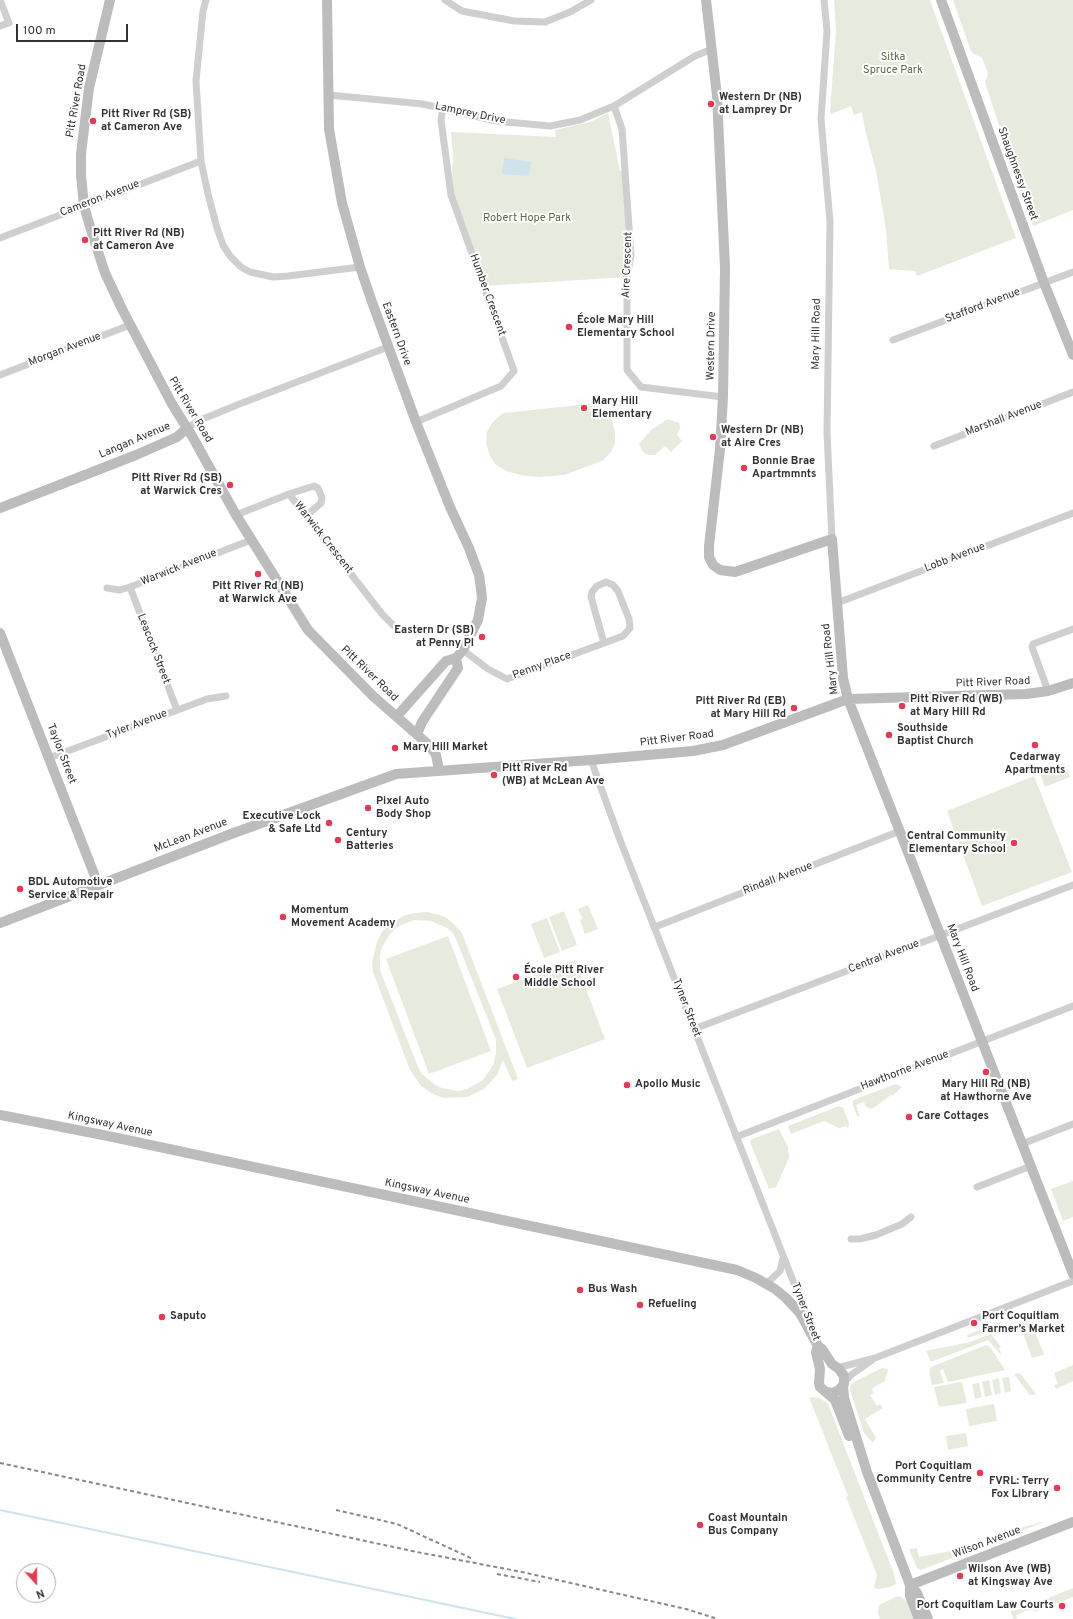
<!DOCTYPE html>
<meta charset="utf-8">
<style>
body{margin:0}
#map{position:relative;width:1073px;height:1619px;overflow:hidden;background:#fff;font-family:Overpass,sans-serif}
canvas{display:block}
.north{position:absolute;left:16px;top:1563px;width:40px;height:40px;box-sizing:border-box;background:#fff;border:1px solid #adadad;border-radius:50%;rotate:159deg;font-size:11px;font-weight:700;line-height:16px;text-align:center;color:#323232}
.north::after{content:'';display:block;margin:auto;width:14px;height:18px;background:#e13c56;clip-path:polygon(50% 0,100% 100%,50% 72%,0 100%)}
.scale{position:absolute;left:16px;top:24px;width:112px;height:18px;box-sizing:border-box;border:2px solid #323232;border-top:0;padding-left:5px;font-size:12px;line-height:14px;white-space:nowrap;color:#323232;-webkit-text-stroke:3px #fff;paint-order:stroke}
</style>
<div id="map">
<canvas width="1073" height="1619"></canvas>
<div class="north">N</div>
<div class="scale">100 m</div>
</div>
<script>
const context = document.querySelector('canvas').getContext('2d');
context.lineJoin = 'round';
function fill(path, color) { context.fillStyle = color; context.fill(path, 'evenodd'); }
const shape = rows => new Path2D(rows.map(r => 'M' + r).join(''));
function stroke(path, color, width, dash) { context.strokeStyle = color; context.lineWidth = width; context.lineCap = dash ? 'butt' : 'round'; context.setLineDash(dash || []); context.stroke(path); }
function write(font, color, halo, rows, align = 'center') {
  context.font = font + ' Overpass,sans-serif'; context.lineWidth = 4; context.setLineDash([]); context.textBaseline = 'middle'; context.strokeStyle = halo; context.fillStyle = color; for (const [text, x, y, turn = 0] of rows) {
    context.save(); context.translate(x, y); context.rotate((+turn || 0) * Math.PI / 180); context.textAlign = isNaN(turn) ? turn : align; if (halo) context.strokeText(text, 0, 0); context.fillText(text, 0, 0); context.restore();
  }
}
fill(shape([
 [834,0,930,0,1016,238,917,276,915,271,889,269,886,229,876,171,865,130,862,112,854,115,851,106,831,114,830,112,836,30],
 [953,0,1073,0,1073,210,1033,226,985,83,988,74,982,57,975,55,971,51],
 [608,113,620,171,626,171,627,277,484,286,451,195,453,157,451,132,556,137,555,130,590,122],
 [589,404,595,404,603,409,612,421,615,432,615,444,611,452,602,461,564,475,541,477,524,476,506,471,495,464,490,456,486,443,487,432,492,423,503,413],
 [668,419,679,423,680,428,677,435,682,441,671,452,665,446,655,455,648,455,643,452,639,444,651,430],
 [1064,763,1070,777,1045,787,1040,773],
 [1034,776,1072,872,982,906,947,811],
 [588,905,598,929,585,934,580,920,583,919,578,909],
 [564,911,577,945,562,951,549,917],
 [427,912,440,915,448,919,461,931,464,938,518,1079,512,1081,503,1060,497,1075,484,1089,467,1097,443,1098,433,1094,421,1086,410,1070,373,972,372,963,377,942,382,932,389,925,405,915,416,913],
 [414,920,431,921,447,928,453,933,456,939,496,1040,496,1054,493,1065,483,1080,467,1089,458,1091,442,1088,435,1085,422,1074,418,1067,380,970,380,955,382,947,390,934,397,927],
 [547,918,560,952,544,958,531,924],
 [448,936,491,1051,429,1074,386,959],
 [575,960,605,1039,527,1068,497,989],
 [896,1084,902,1087,892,1096,891,1095,872,1109,866,1107,864,1102,856,1105,860,1117,857,1116,853,1105,853,1100],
 [839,1106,843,1108,849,1123,848,1129,846,1126,839,1128,824,1121,791,1134,788,1126],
 [779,1129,788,1147,789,1158,776,1187,769,1189,750,1142,752,1139],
 [1073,1181,1073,1217,1063,1221,1051,1189],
 [1030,1319,1044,1355,1032,1358,1019,1323],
 [1000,1322,1003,1330,995,1333,993,1329,968,1338,967,1335],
 [991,1334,1001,1347,999,1348,1002,1356,988,1340,931,1362,926,1351,970,1342],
 [986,1345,990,1347,1005,1370,948,1382,943,1369,940,1371,944,1383,932,1385,929,1372,931,1367],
 [1073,1365,1073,1381,1056,1389,1054,1385,1058,1384,1054,1373],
 [882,1368,888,1369,885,1381,873,1388,872,1390,874,1393,870,1395,877,1406,880,1404,883,1408,865,1419,876,1438,873,1443,864,1433,850,1390,851,1384,856,1381],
 [1020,1373,1036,1394,1030,1395,1014,1374],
 [1009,1377,1011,1391,1005,1393,1002,1378],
 [999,1378,1001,1393,995,1395,992,1380],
 [989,1380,992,1395,985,1397,982,1382],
 [962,1382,967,1403,939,1407,934,1387],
 [979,1383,982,1397,975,1399,972,1384],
 [809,1397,820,1398,828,1404,894,1574,896,1584,892,1586,879,1589,874,1588,877,1575,846,1497,848,1496],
 [994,1404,997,1421,969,1426,966,1409],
 [966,1433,968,1446,948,1450,946,1436],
 [1042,1522,1044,1522,1001,1539,999,1534],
 [917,1548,919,1557,951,1551,952,1555,965,1553,921,1570,917,1568,909,1549],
 [1073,1588,1073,1597,1035,1612,1034,1610,1025,1611,1016,1615,1017,1619,1014,1619,1011,1613,1011,1611,1021,1609],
 [898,1596,901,1597,909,1603,916,1619,880,1619,878,1613,879,1605]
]), '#e6ebde');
fill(shape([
 [504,158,531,162,529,176,502,174]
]), '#cee3ed');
stroke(shape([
 [0,1510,515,1619]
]), '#cee3ed', 2);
stroke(shape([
 [206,0,203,11,196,81,201,161,208,194,217,228,223,245,230,256,241,267,250,272,273,277,288,276,360,267],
 [445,0,462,11,514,21,545,22,570,12,591,0],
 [824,0,827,31,821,119,830,222,827,433,832,539],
 [0,26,9,23,0,0],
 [329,95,423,104,496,121,550,126,580,120,614,106,695,56,712,49],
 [614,106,622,129,631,255,627,277,627,370,641,387,723,397],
 [0,238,201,161],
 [893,340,1073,272],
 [0,375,130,325],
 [416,422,501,386,514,371,451,195,441,120,443,108],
 [187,428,198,421,237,405,388,347],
 [934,446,1073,392],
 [289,494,314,486,318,488,322,498,321,503,306,516],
 [236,515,289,494,382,614,394,626],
 [130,587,177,710],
 [107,588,120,590,130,587,251,540],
 [837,603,1073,513],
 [463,650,488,669,507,679,623,636,630,628,629,619,618,591,613,585,606,582,597,586,592,592,591,597,604,643],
 [1048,691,1032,647,1033,644,1073,629],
 [49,758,207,699,226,696],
 [591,760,620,840,808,1319],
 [655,927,900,831],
 [694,1029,1073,885],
 [736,1137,1073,1006],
 [1022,1144,1073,1124],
 [977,1187,1031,1166],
 [851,1239,860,1239,876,1235,902,1224,911,1217],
 [766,1284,780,1271,783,1258],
 [835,1367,841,1367,875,1358,1073,1281],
 [844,1383,851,1375,871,1361]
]), '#cfcfcf', 7);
stroke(shape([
 [110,0,89,88,81,154,81,175,84,206,91,230,105,273,122,309,172,404,192,436,236,515,308,630,373,696,430,746,436,755,439,770],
 [327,0,329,129,342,203,360,267,372,302,416,422,450,507,469,548,479,575,481,589,482,598,478,620,463,650,456,658,446,661,397,716],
 [706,0,717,96,725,268,723,397,720,449,709,546,709,557,713,565,720,570,735,572,832,539,843,678,848,699,1073,1274],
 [941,0,1044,283,1073,355],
 [0,508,136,455,177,437,187,428],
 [0,633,98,884],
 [417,734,422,722,458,668,456,658],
 [0,923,231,834,396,774,591,760,693,751,723,745,848,699,1026,694,1048,691,1073,683],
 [0,1115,108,1136,737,1270,756,1278,775,1289,786,1298,800,1313,818,1346,822,1349,832,1364,839,1369,844,1376,844,1384,839,1390,832,1393,828,1392],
 [818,1346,816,1352,820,1369,819,1383,820,1387,835,1400,849,1436],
 [843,1385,844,1398,867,1472,910,1585,917,1593,928,1619],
 [910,1585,1073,1522],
 [910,1585,910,1596,919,1619]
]), '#bcbcbc', 10);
stroke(shape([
 [0,1463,417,1552,522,1572,686,1609,718,1619],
 [336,1510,397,1524,473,1559],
 [497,1574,540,1582]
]), '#878787', 2, [4, 3]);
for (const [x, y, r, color] of [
 [711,104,4,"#e13c56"],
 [93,121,4,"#e13c56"],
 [85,240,4,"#e13c56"],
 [569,327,4,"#e13c56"],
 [584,408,4,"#e13c56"],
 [713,437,4,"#e13c56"],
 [744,468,4,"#e13c56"],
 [230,485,4,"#e13c56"],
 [258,574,4,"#e13c56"],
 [482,637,4,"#e13c56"],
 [902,706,4,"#e13c56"],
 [794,708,4,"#e13c56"],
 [889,735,4,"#e13c56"],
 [1035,745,4,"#e13c56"],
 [395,748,4,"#e13c56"],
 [494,775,4,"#e13c56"],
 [368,808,4,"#e13c56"],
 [329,823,4,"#e13c56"],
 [338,840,4,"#e13c56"],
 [1014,843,4,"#e13c56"],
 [20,889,4,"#e13c56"],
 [283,917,4,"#e13c56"],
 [516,977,4,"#e13c56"],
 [986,1072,4,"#e13c56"],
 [627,1085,4,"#e13c56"],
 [909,1117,4,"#e13c56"],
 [580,1290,4,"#e13c56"],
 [640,1305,4,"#e13c56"],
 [162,1317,4,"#e13c56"],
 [974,1323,4,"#e13c56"],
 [980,1473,4,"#e13c56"],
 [1057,1488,4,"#e13c56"],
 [700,1525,4,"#e13c56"],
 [960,1576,4,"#e13c56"],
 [1062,1606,4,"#e13c56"]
]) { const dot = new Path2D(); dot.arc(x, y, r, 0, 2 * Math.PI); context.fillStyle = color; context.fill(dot); stroke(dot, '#fff', 1.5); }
write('11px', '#596d40', '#fff', [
 ["Sitka",893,58],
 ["Spruce Park",893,71],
 ["Robert Hope Park",527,219]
]);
write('bold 11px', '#323232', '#fff', [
 ["Western Dr (NB)",719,98],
 ["at Lamprey Dr",719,111],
 ["Pitt River Rd (SB)",101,115],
 ["at Cameron Ave",101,128],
 ["Pitt River Rd (NB)",93,234],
 ["at Cameron Ave",93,247],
 ["École Mary Hill",577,321],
 ["Elementary School",577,334],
 ["Mary Hill",592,402],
 ["Elementary",592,415],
 ["Western Dr (NB)",721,431],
 ["at Aire Cres",721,444],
 ["Bonnie Brae",752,462],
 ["Apartmmnts",752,475],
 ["Pitt River Rd (SB)",222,479,"right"],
 ["at Warwick Cres",222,492,"right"],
 ["Pitt River Rd (NB)",258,587,"center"],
 ["at Warwick Ave",258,600,"center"],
 ["Eastern Dr (SB)",474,631,"right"],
 ["at Penny Pl",474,644,"right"],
 ["Pitt River Rd (WB)",910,700],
 ["at Mary Hill Rd",910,713],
 ["Pitt River Rd (EB)",786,702,"right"],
 ["at Mary Hill Rd",786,715,"right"],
 ["Southside",897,729],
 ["Baptist Church",897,742],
 ["Mary Hill Market",403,748],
 ["Cedarway",1035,758,"center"],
 ["Apartments",1035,771,"center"],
 ["Pitt River Rd",502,769],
 ["(WB) at McLean Ave",502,782],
 ["Pixel Auto",376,802],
 ["Body Shop",376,815],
 ["Executive Lock",321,817,"right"],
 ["& Safe Ltd",321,830,"right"],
 ["Century",346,834],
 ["Batteries",346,847],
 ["Central Community",1006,837,"right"],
 ["Elementary School",1006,850,"right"],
 ["BDL Automotive",28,883],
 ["Service & Repair",28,896],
 ["Momentum",291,911],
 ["Movement Academy",291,924],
 ["École Pitt River",524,971],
 ["Middle School",524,984],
 ["Apollo Music",635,1085],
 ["Mary Hill Rd (NB)",986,1085,"center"],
 ["at Hawthorne Ave",986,1098,"center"],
 ["Care Cottages",917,1117],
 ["Bus Wash",588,1290],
 ["Refueling",648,1305],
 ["Saputo",170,1317],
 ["Port Coquitlam",982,1317],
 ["Farmer’s Market",982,1330],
 ["Port Coquitlam",972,1467,"right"],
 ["Community Centre",972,1480,"right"],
 ["FVRL: Terry",1049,1482,"right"],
 ["Fox Library",1049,1495,"right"],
 ["Coast Mountain",708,1519],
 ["Bus Company",708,1532],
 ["Wilson Ave (WB)",968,1570],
 ["at Kingsway Ave",968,1583],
 ["Port Coquitlam Law Courts",1054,1606,"right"]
], 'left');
write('11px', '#323232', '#fff', [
 ["Pitt River Road",77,101,-80],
 ["Lamprey Drive",470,114,12],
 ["Shaughnessy Street",1017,174,70],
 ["Cameron Avenue",100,199,-21],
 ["Aire Crescent",628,265,-88],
 ["Humber Crescent",487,295,70],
 ["Stafford Avenue",983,306,-21],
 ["Eastern Drive",396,334,70],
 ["Mary Hill Road",817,334,-89],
 ["Western Drive",712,346,-89],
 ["Morgan Avenue",65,350,-21],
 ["Pitt River Road",190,410,59],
 ["Marshall Avenue",1004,419,-21],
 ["Langan Avenue",135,441,-23],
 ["Warwick Crescent",323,538,52],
 ["Lobb Avenue",955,558,-21],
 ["Warwick Avenue",179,568,-22],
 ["Leacock Street",153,649,69],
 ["Mary Hill Road",831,659,-97],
 ["Penny Place",542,666,-20],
 ["Pitt River Road",369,674,44],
 ["Pitt River Road",993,683,-2],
 ["Tyler Avenue",137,725,-21],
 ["Pitt River Road",677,739,-7],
 ["Taylor Street",61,754,69],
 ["McLean Avenue",191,836,-21],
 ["Rindall Avenue",778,879,-21],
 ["Central Avenue",884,957,-21],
 ["Mary Hill Road",962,958,69],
 ["Tyner Street",686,1008,69],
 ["Hawthorne Avenue",905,1071,-21],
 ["Kingsway Avenue",110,1125,12],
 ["Kingsway Avenue",427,1192,12],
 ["Tyner Street",805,1312,69],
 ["Wilson Avenue",987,1543,-21]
]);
</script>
